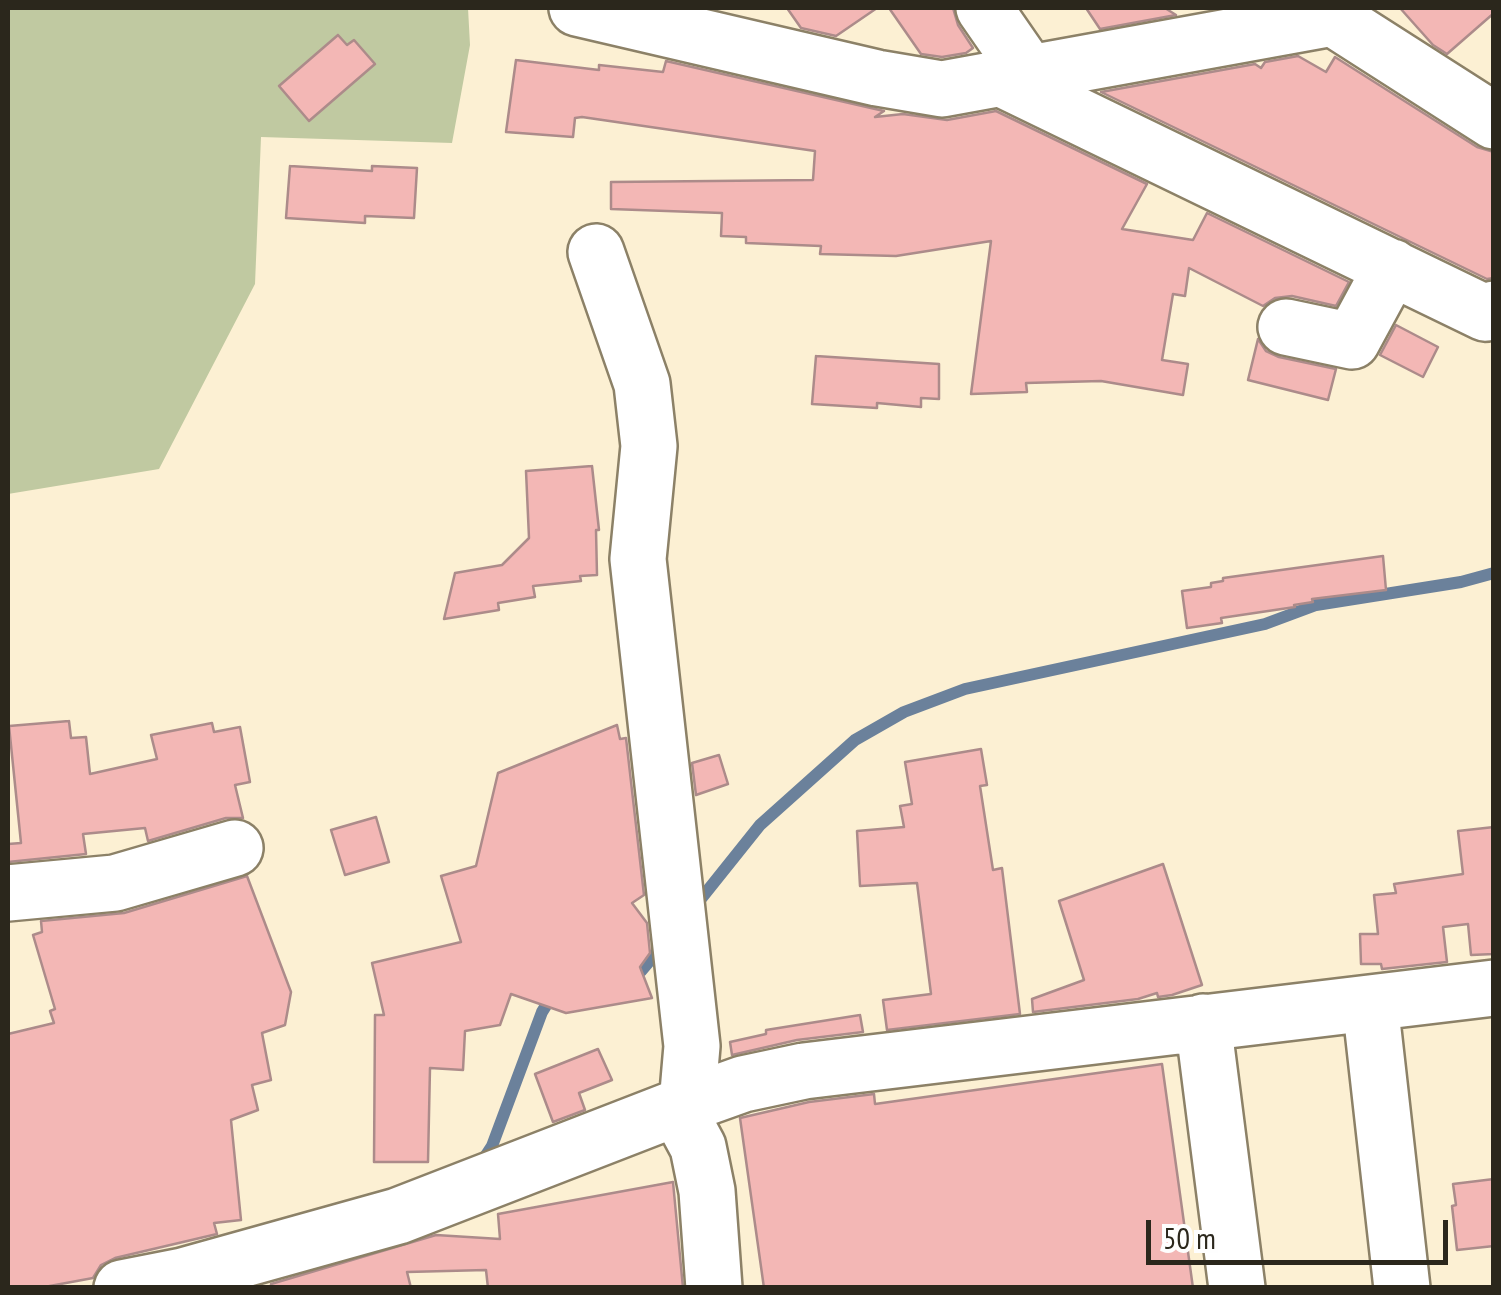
<!DOCTYPE html>
<style>
body{margin:0}
#map{position:relative;width:1501px;height:1295px;overflow:hidden;background:#fcf0d3;font-family:"PT Sans Narrow",sans-serif}
canvas{display:block}
.frame{position:absolute;inset:0;border:10px solid #2b271c;pointer-events:none}
.scale{position:absolute;left:1146px;top:1220px;width:302px;height:45px;box-sizing:border-box;border:5px solid #2b271c;border-top:0;padding-left:12px;font-size:30px;line-height:35px;white-space:nowrap;color:#2b271c;-webkit-text-stroke:8px #fefefe;paint-order:stroke}
</style>
<div id="map">
<canvas width="1501" height="1295"></canvas>
<div class="frame"></div>
<div class="scale">50 m</div>
</div>
<script>
const context = document.querySelector('canvas').getContext('2d');
context.lineJoin = 'round';
function fill(path, color) { context.fillStyle = color; context.fill(path, 'evenodd'); }
const shape = rows => new Path2D(rows.map(r => 'M' + r).join(''));
function stroke(path, color, width, dash) { context.strokeStyle = color; context.lineWidth = width; context.lineCap = dash ? 'butt' : 'round'; context.setLineDash(dash || []); context.stroke(path); }
fill(shape([
 [8,8,468,8,470,45,452,143,261,137,255,284,159,469,8,494]
]), '#c0c9a1');
stroke(shape([
 [696,905,760,825,855,740,904,712,965,689,1265,624,1316,605,1461,582,1494,573],
 [629,977,641,971,663,945],
 [479,1166,492,1146,542,1012,550,999,557,998]
]), '#6b819b', 12);
const building = shape([
 [787,8,877,8,836,36,801,28,787,8],
 [889,8,953,8,958,25,973,48,966,53,942,57,921,54,889,8],
 [1086,8,1165,8,1176,15,1100,29,1086,8],
 [1400,8,1494,8,1494,13,1447,54,1433,45,1400,8],
 [338,35,347,45,354,40,375,64,309,121,279,86,338,35],
 [1298,56,1326,72,1335,57,1477,147,1494,152,1494,278,1487,279,1101,92,1255,64,1261,68,1265,62,1298,56],
 [516,60,599,70,599,65,663,72,666,61,884,111,875,117,903,114,947,120,996,111,1147,184,1122,229,1193,240,1207,213,1349,282,1336,306,1292,296,1275,298,1263,306,1189,268,1185,296,1173,294,1162,360,1188,364,1183,395,1101,381,1026,383,1027,392,971,394,991,241,896,256,820,254,821,246,746,243,746,237,721,236,722,213,611,209,611,182,813,180,815,151,582,117,575,118,573,137,506,132,516,60],
 [290,166,372,171,372,166,417,168,414,218,365,216,365,223,286,218,290,166],
 [1396,325,1438,347,1423,377,1380,355,1396,325],
 [1258,339,1266,351,1279,357,1336,369,1328,400,1248,380,1258,339],
 [816,356,939,364,939,399,921,398,921,407,877,403,877,408,812,404,816,356],
 [592,466,599,530,596,530,597,575,580,576,581,581,533,586,535,597,498,603,499,610,444,619,455,573,502,565,529,538,526,471,592,466],
 [1383,556,1386,590,1312,599,1313,602,1294,605,1295,607,1221,618,1222,623,1187,628,1182,591,1211,587,1211,583,1223,581,1223,578,1383,556],
 [69,721,71,738,86,737,90,774,157,759,151,735,212,723,214,732,240,727,250,782,235,785,243,818,226,818,148,841,145,828,83,834,86,854,8,862,8,844,21,843,9,726,69,721],
 [617,725,620,739,626,738,644,895,632,903,647,923,650,953,640,967,652,998,566,1013,511,994,500,1025,465,1031,463,1070,430,1068,428,1162,374,1162,375,1015,384,1015,372,963,461,942,441,876,476,866,498,773,617,725],
 [981,749,987,785,980,786,993,870,1002,868,1020,1014,887,1030,883,1000,931,994,917,883,860,886,857,831,904,827,900,806,912,804,905,762,981,749],
 [719,755,728,784,696,795,692,763,719,755],
 [376,817,389,862,345,875,331,830,376,817],
 [1494,827,1494,954,1471,955,1468,924,1443,927,1447,962,1382,969,1381,964,1361,964,1360,934,1378,934,1374,895,1396,893,1394,884,1463,874,1458,831,1494,827],
 [1163,864,1202,985,1172,995,1158,997,1157,993,1138,999,1033,1012,1032,999,1084,980,1059,901,1163,864],
 [247,876,291,992,285,1025,262,1033,271,1080,252,1085,258,1110,231,1120,241,1220,214,1223,217,1234,115,1258,101,1265,93,1278,39,1288,8,1288,8,1034,54,1023,50,1011,55,1009,33,935,42,932,41,921,124,913,247,876],
 [860,1015,863,1032,797,1040,732,1055,730,1042,766,1034,766,1030,860,1015],
 [598,1049,612,1080,579,1093,585,1110,553,1122,535,1074,598,1049],
 [1162,1064,1193,1288,764,1288,740,1118,809,1102,874,1094,875,1104,1162,1064],
 [1494,1179,1494,1246,1457,1250,1452,1206,1456,1205,1453,1184,1494,1179],
 [673,1182,683,1288,488,1288,486,1270,407,1272,411,1288,271,1288,271,1284,436,1235,500,1239,498,1214,673,1182]
]);
fill(building, '#f3b7b5');
stroke(building, '#ac8b8a', 2.5);
const minor = shape([
 [577,8,877,78,942,89,1333,18,1494,121],
 [984,8,1029,73],
 [1000,78,1485,313,1494,309],
 [596,252,642,384,649,446,638,559,692,1046,687,1104],
 [1286,327,1352,341,1392,267],
 [8,893,115,883,235,848],
 [1370,1003,1402,1288],
 [1203,1022,1237,1288],
 [677,1108,698,1147,707,1191,714,1288],
 [122,1288,183,1276,398,1216,687,1104,743,1084,804,1071,1494,988]
]);
stroke(minor, '#8c8167', 60);
stroke(minor, '#fff', 55);
</script>
